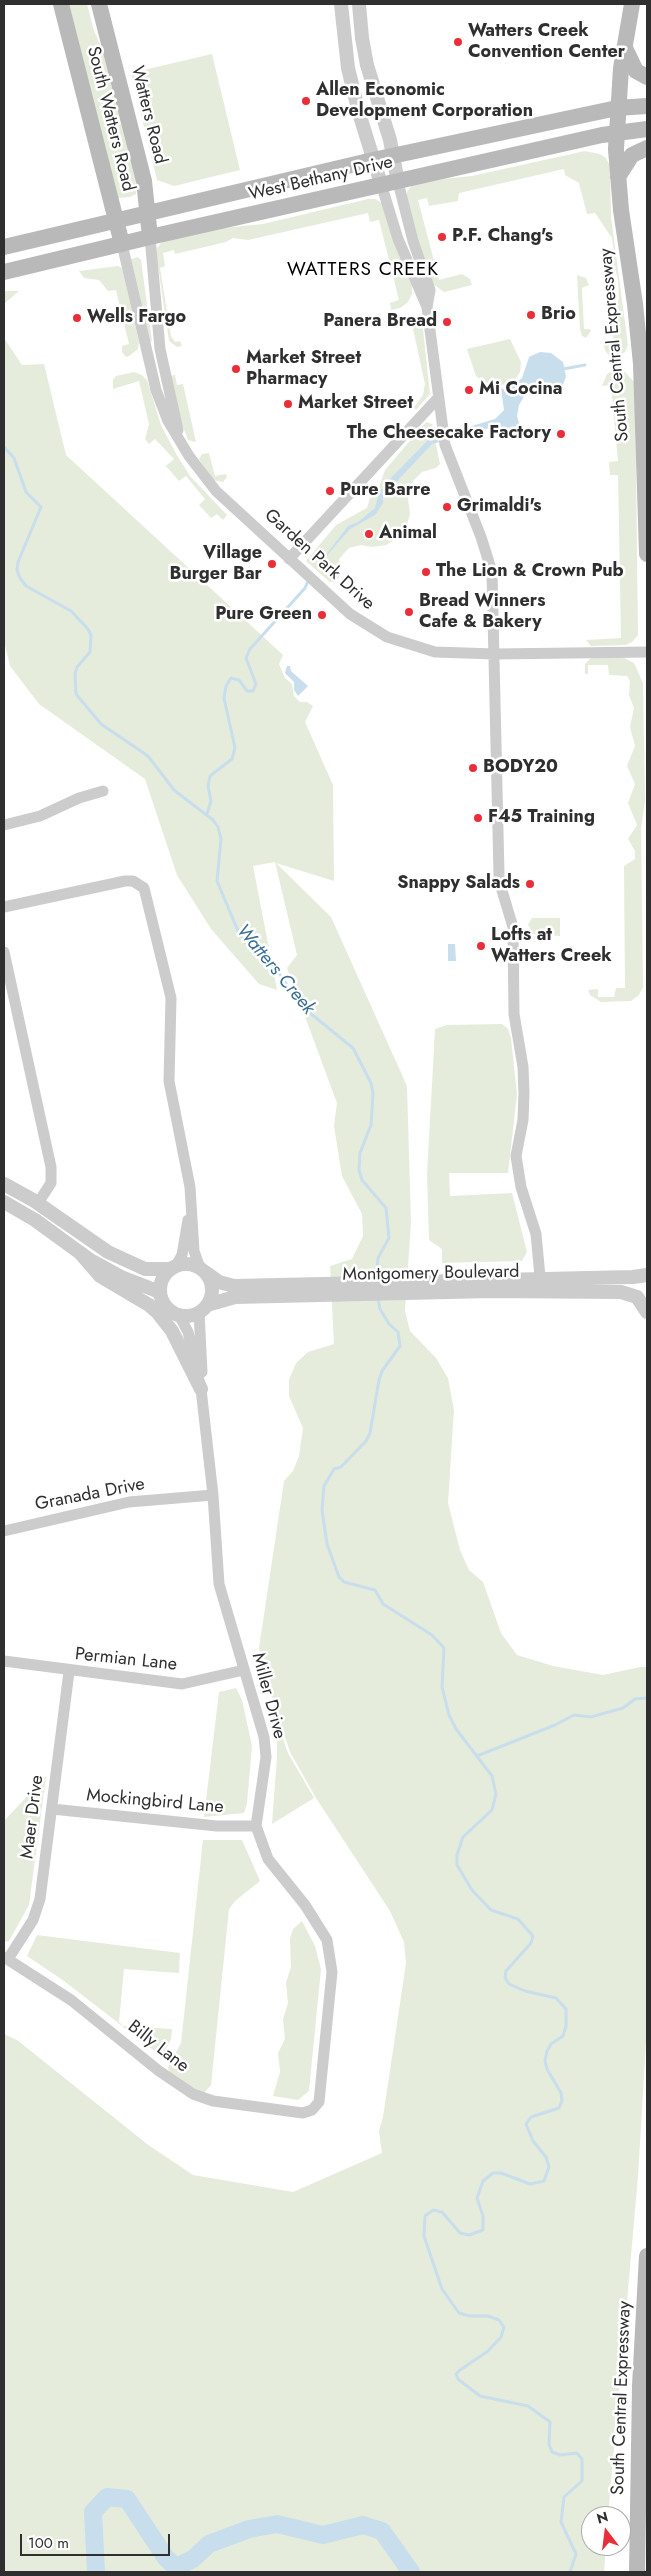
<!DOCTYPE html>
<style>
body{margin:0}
#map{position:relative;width:651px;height:2576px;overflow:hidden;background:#fff;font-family:Jost,sans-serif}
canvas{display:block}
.frame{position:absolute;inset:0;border:5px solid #2f2f2f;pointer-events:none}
.north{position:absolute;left:581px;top:2506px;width:50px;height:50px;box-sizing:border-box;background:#fff;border:1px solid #acacac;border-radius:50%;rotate:345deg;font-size:14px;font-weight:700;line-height:20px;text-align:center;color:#2f2f2f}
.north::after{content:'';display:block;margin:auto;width:18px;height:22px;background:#e92d39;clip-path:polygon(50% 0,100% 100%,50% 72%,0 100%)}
.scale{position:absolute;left:20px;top:2534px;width:150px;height:22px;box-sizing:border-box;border:2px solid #2f2f2f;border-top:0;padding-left:6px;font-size:15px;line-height:18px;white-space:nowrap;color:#2f2f2f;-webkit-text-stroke:4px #fff;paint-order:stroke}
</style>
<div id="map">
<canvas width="651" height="2576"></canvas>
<div class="frame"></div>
<div class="north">N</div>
<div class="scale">100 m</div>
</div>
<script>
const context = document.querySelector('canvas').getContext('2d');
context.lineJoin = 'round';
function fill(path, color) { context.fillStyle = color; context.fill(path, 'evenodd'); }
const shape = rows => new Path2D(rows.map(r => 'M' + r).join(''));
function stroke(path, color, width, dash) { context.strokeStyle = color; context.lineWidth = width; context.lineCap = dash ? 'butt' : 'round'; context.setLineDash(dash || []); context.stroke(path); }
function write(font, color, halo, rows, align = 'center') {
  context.font = font + ' Jost,sans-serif'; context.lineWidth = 5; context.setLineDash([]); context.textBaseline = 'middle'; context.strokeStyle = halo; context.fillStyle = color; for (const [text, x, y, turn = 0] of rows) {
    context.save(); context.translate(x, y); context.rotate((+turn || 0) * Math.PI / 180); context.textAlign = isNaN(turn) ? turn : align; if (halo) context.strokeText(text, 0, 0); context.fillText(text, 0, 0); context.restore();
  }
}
fill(shape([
 [65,4,87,4,94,31,106,57,136,178,136,194,130,197,117,198],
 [212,54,240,170,174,186,157,180,131,73],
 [585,151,600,154,606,158,610,166,611,217,628,345,625,352,619,356,609,355,606,352,602,341,613,339,613,318,619,298,618,280,615,269,612,266,614,254,612,238,595,213,587,214,579,183,565,175,564,169,459,193,458,201,429,206,427,198,418,200,439,280,462,274,470,279,472,285,444,292,433,284,418,247,407,198,407,192,411,186,432,180,472,176],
 [368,199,376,199,384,205,412,285,412,294,408,302,400,308,391,310,390,303,399,300,379,220,370,222,368,213,248,240,233,238,226,242,175,254,174,250,163,253,165,266,160,268,171,336,175,342,180,341,182,346,177,347,169,341,157,259,157,248,162,242,213,229,263,224],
 [138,257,141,260,152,341,148,342,131,259],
 [118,266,122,268,139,342,138,349,129,356,126,357,122,352,122,346,129,344,116,290,108,291,99,280,84,278,79,271],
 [577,275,586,278,589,285,582,288,584,329,590,329,591,331,586,338,582,336,580,330],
 [4,291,19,291,4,304],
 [420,324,423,329,430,394,416,410,414,407,423,395,425,384,413,329],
 [4,338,22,365,44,364,66,455,283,655,279,664,285,678,292,684,294,696,300,702,307,702,313,706,305,722,333,785,334,881,276,863,331,917,407,1086,411,1223,405,1311,410,1331,436,1358,448,1378,454,1410,448,1503,460,1550,469,1570,483,1582,501,1633,517,1655,553,1666,603,1675,640,1667,647,1667,647,2024,638,2177,608,2516,591,2516,591,2546,606,2546,604,2572,4,2572,4,2034,17,2040,147,2144,193,2175,293,2192,382,2153,379,2131,383,2117,406,1963,404,1942,390,1911,316,1798,290,1752,266,1680,259,1648,284,1481,293,1471,299,1456,303,1428,289,1396,289,1380,296,1363,308,1352,334,1344,330,1266,352,1259,363,1236,362,1214,342,1176,334,1126,337,1103,287,968,297,955,275,862,253,866,277,990,259,984,211,929,177,875,145,779,39,704,10,666,4,641],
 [510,339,521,362,520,372,515,380,506,384,494,386,485,383,476,376,467,349],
 [614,371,625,372,635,383,638,635,632,642,626,645,591,646,586,640,621,638,618,475,610,475,609,462,618,461,611,385,602,386,607,374],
 [134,372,142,375,147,380,161,425,175,452,190,476,227,515,223,520,217,514,211,518,199,505,205,499,186,476,179,481,166,466,174,459,155,439,149,444,145,439,149,424,139,381,113,389,113,380,116,376],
 [175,375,177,385,183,384,196,442,188,440,179,416,170,376],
 [426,422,432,424,440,464,436,468,422,472,413,481,408,499,410,514,406,528,398,538,386,545,372,547,361,545,349,548,339,559,339,577,336,582,330,582,306,561,336,525,367,508,370,498,379,487,385,470],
 [209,453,215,476,226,474,227,477,223,482,213,480,199,459,202,454],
 [622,657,634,663,643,683,645,801,641,828,643,987,639,995,631,1001,601,1002,590,995,588,990,598,989,598,997,614,997,616,988,625,988,624,866,635,859,635,851,628,839,637,825,628,803,635,784,627,766,635,746,630,727,634,708,629,695,630,681,627,676,609,675,608,665,588,665,588,674,585,674,585,664,591,658],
 [532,918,560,918,560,936,534,934,528,925],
 [502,1024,508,1029,511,1038,517,1094,508,1173,449,1173,450,1196,512,1193,527,1252,522,1261,442,1263,442,1249,429,1240,427,1175,435,1029,447,1025],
 [236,1688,242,1700,252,1746,247,1803,244,1813,204,1817,219,1692],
 [277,1722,288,1753,314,1798,272,1824,277,1757],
 [46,1776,29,1905,9,1941,4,1942,4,1821],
 [203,1840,242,1840,260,1881,235,1901,229,1909,211,2085,205,2092,199,2092,170,2075,168,2067,181,2043],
 [302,1921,315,1946,321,1969,309,2091,298,2100,273,2096,280,2072,278,2053,285,2039,283,2020,288,2003,286,1983,291,1967,290,1939,293,1929],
 [37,1935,180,1953,179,1973,124,1969,119,2022,123,2026,172,2029,171,2039,164,2053,162,2055,152,2049,64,1981,27,1956]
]), '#e5ecdc');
fill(shape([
 [540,352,551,353,563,362,566,377,561,389,546,390,539,387,525,395,519,405,517,416,520,426,517,429,496,426,432,444,383,496,383,503,375,515,350,529,316,568,348,526,358,522,375,508,379,493,390,479,429,439,495,419,504,410,501,389,511,387,522,378,529,357],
 [287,666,290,666,291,671,308,686,298,696,294,690,294,682,285,673],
 [448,944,455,944,456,961,448,961]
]), '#c8deec');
stroke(shape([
 [563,369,585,365],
 [4,447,14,458,26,492,41,507,18,562,17,570,20,578,26,586,71,611,88,629,91,635,90,652,77,667,75,674,76,694,101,724,148,756,174,790,213,820,218,827,221,839,217,881,238,931,246,942,262,953,279,973,300,1005,353,1048,371,1083,373,1093,371,1125,360,1153,359,1170,362,1180,386,1208,389,1238,378,1258,376,1279],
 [207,814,211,801,208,786,210,776,232,759,235,748,224,698,226,686,231,678,239,680,247,691,253,691,256,684,246,658,250,649,305,588,308,581],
 [378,1298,380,1309,389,1324,398,1332,400,1346,382,1371,379,1380,370,1433,366,1441,341,1467,334,1469,324,1486,322,1510,327,1544,339,1577,344,1582,375,1590,383,1604,432,1635,444,1648,442,1687,449,1715,456,1729,492,1776,496,1794,492,1810,463,1837,457,1855,457,1865,472,1890,491,1910,518,1919,533,1936,531,1943,506,1971,505,1978,509,1984,525,1991,556,1998,566,2009,566,2026,563,2036,551,2044,547,2051,545,2061,547,2069,561,2093,562,2101,559,2108,531,2117,526,2124,533,2141,546,2157,549,2167,544,2181,530,2184,501,2173,493,2173,483,2181,477,2198,483,2216,483,2230,469,2235,460,2233,442,2212,433,2210,425,2216,424,2236,442,2289,459,2313,470,2316,488,2316,499,2320,504,2327,501,2337,488,2351,460,2370,456,2374,458,2379,480,2396,528,2406,550,2422,549,2444,552,2452,560,2455,577,2453,582,2459,582,2481,564,2497,561,2522,576,2554,570,2572],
 [477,1756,555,1725,574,1715,591,1717,623,1708,635,1699,646,1698]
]), '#c8deec', 3);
stroke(shape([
 [96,2572,93,2512,107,2497,127,2499,166,2558,176,2567,193,2559,209,2544,249,2529,277,2524,323,2535,363,2525,382,2531,411,2572]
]), '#c8deec', 18);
stroke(shape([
 [398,182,413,241,430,290,427,307],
 [382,187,398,239,427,307,445,445,481,537,492,572,499,875,500,884,513,927,514,1014,523,1067,524,1093,523,1120,516,1156,521,1187,536,1234,541,1287],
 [150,237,160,349,178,430],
 [122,244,156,390,168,421,189,456,216,491,350,614,387,637,435,652,495,654,647,652],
 [289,559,438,398],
 [4,825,40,816,79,798,103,791],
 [4,907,125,881,133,881,144,888,171,998,169,1081,190,1187,194,1251,200,1268],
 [4,952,51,1167,51,1183,38,1203],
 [176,1266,182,1255,188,1220],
 [199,1312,202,1372],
 [4,1531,129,1502,213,1495],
 [4,1661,182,1684,244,1670],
 [52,1809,217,1826,256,1826],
 [4,1957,71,2000,159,2071,193,2094,213,2101,303,2113,312,2110,319,2102,332,1972,327,1940,305,1905,268,1859,256,1826,266,1757,264,1737,219,1584,213,1495,201,1389,188,1332,179,1315],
 [8,1959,33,1920,40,1899,69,1672]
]), '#ccc', 11);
stroke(shape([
 [341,4,348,68,359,113,382,187],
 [359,4,362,38,367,65,390,140,398,182],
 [4,1184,33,1200,108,1252,145,1269,170,1269],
 [4,1202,35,1220,90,1260,121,1277,160,1292],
 [80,1253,100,1276,149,1305,157,1312,172,1331,201,1389],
 '160 1290a26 26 0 1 1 52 0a26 26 0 1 1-52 0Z',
 [205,1272,219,1282,234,1286,633,1277,647,1275],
 [207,1305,235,1297,491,1291,621,1292,637,1297,647,1312]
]), '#ccc', 14);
stroke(shape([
 [61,4,122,244],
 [99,4,144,181,150,237],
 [632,4,621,68,616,149,621,210,635,304,641,364,647,554],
 [625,48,636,71,647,77],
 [618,177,632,155,647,148],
 [4,247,373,160,617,108,647,106],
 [4,272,150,237,602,135,647,129],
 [637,2572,640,2386,647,2256]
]), '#b9b9b9', 16);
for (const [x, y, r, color] of [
 [458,42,5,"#e92d39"],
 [306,101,5,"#e92d39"],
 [442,237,5,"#e92d39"],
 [531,315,5,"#e92d39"],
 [77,318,5,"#e92d39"],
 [447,322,5,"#e92d39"],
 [236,369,5,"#e92d39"],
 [469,390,5,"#e92d39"],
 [288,404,5,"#e92d39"],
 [561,434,5,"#e92d39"],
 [330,491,5,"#e92d39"],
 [447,507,5,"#e92d39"],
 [369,534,5,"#e92d39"],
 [272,564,5,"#e92d39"],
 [426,572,5,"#e92d39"],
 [409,612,5,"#e92d39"],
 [322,615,5,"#e92d39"],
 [473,768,5,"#e92d39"],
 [478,818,5,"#e92d39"],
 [530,884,5,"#e92d39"],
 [481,946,5,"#e92d39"]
]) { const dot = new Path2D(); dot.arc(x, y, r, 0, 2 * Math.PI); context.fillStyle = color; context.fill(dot); stroke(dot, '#fff', 2); }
write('bold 18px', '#2f2f2f', '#fff', [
 ["Watters Creek",468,32],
 ["Convention Center",468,53],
 ["Allen Economic",316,91],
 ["Development Corporation",316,112],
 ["P.F. Chang's",452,237],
 ["Brio",541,315],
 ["Wells Fargo",87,318],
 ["Panera Bread",437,322,"right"],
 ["Market Street",246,359],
 ["Pharmacy",246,380],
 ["Mi Cocina",479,390],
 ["Market Street",298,404],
 ["The Cheesecake Factory",551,434,"right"],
 ["Pure Barre",340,491],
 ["Grimaldi's",457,507],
 ["Animal",379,534],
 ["Village",262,554,"right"],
 ["Burger Bar",262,575,"right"],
 ["The Lion & Crown Pub",436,572],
 ["Bread Winners",419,602],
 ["Cafe & Bakery",419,623],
 ["Pure Green",312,615,"right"],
 ["BODY20",483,768],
 ["F45 Training",488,818],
 ["Snappy Salads",520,884,"right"],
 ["Lofts at",491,936],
 ["Watters Creek",491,957]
], 'left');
write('18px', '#2f2f2f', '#fff', [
 ["Watters Road",148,115,76],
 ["South Watters Road",110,119,76],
 ["West Bethany Drive",321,179,-13],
 ["South Central Expressway",615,345,-95],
 ["Garden Park Drive",319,560,42],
 ["Montgomery Boulevard",431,1274,-1],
 ["Granada Drive",90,1495,-11],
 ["Permian Lane",126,1660,6],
 ["Miller Drive",268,1696,75],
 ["Mockingbird Lane",155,1802,5],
 ["Maer Drive",33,1817,-83],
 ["Billy Lane",158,2047,38],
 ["South Central Expressway",622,2398,-88]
]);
context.letterSpacing = '1px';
write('19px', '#000', '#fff', [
 ["WATTERS CREEK",363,270]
]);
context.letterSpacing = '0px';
write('italic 19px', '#3b6f93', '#fff', [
 ["Watters Creek",275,970,50]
]);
</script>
